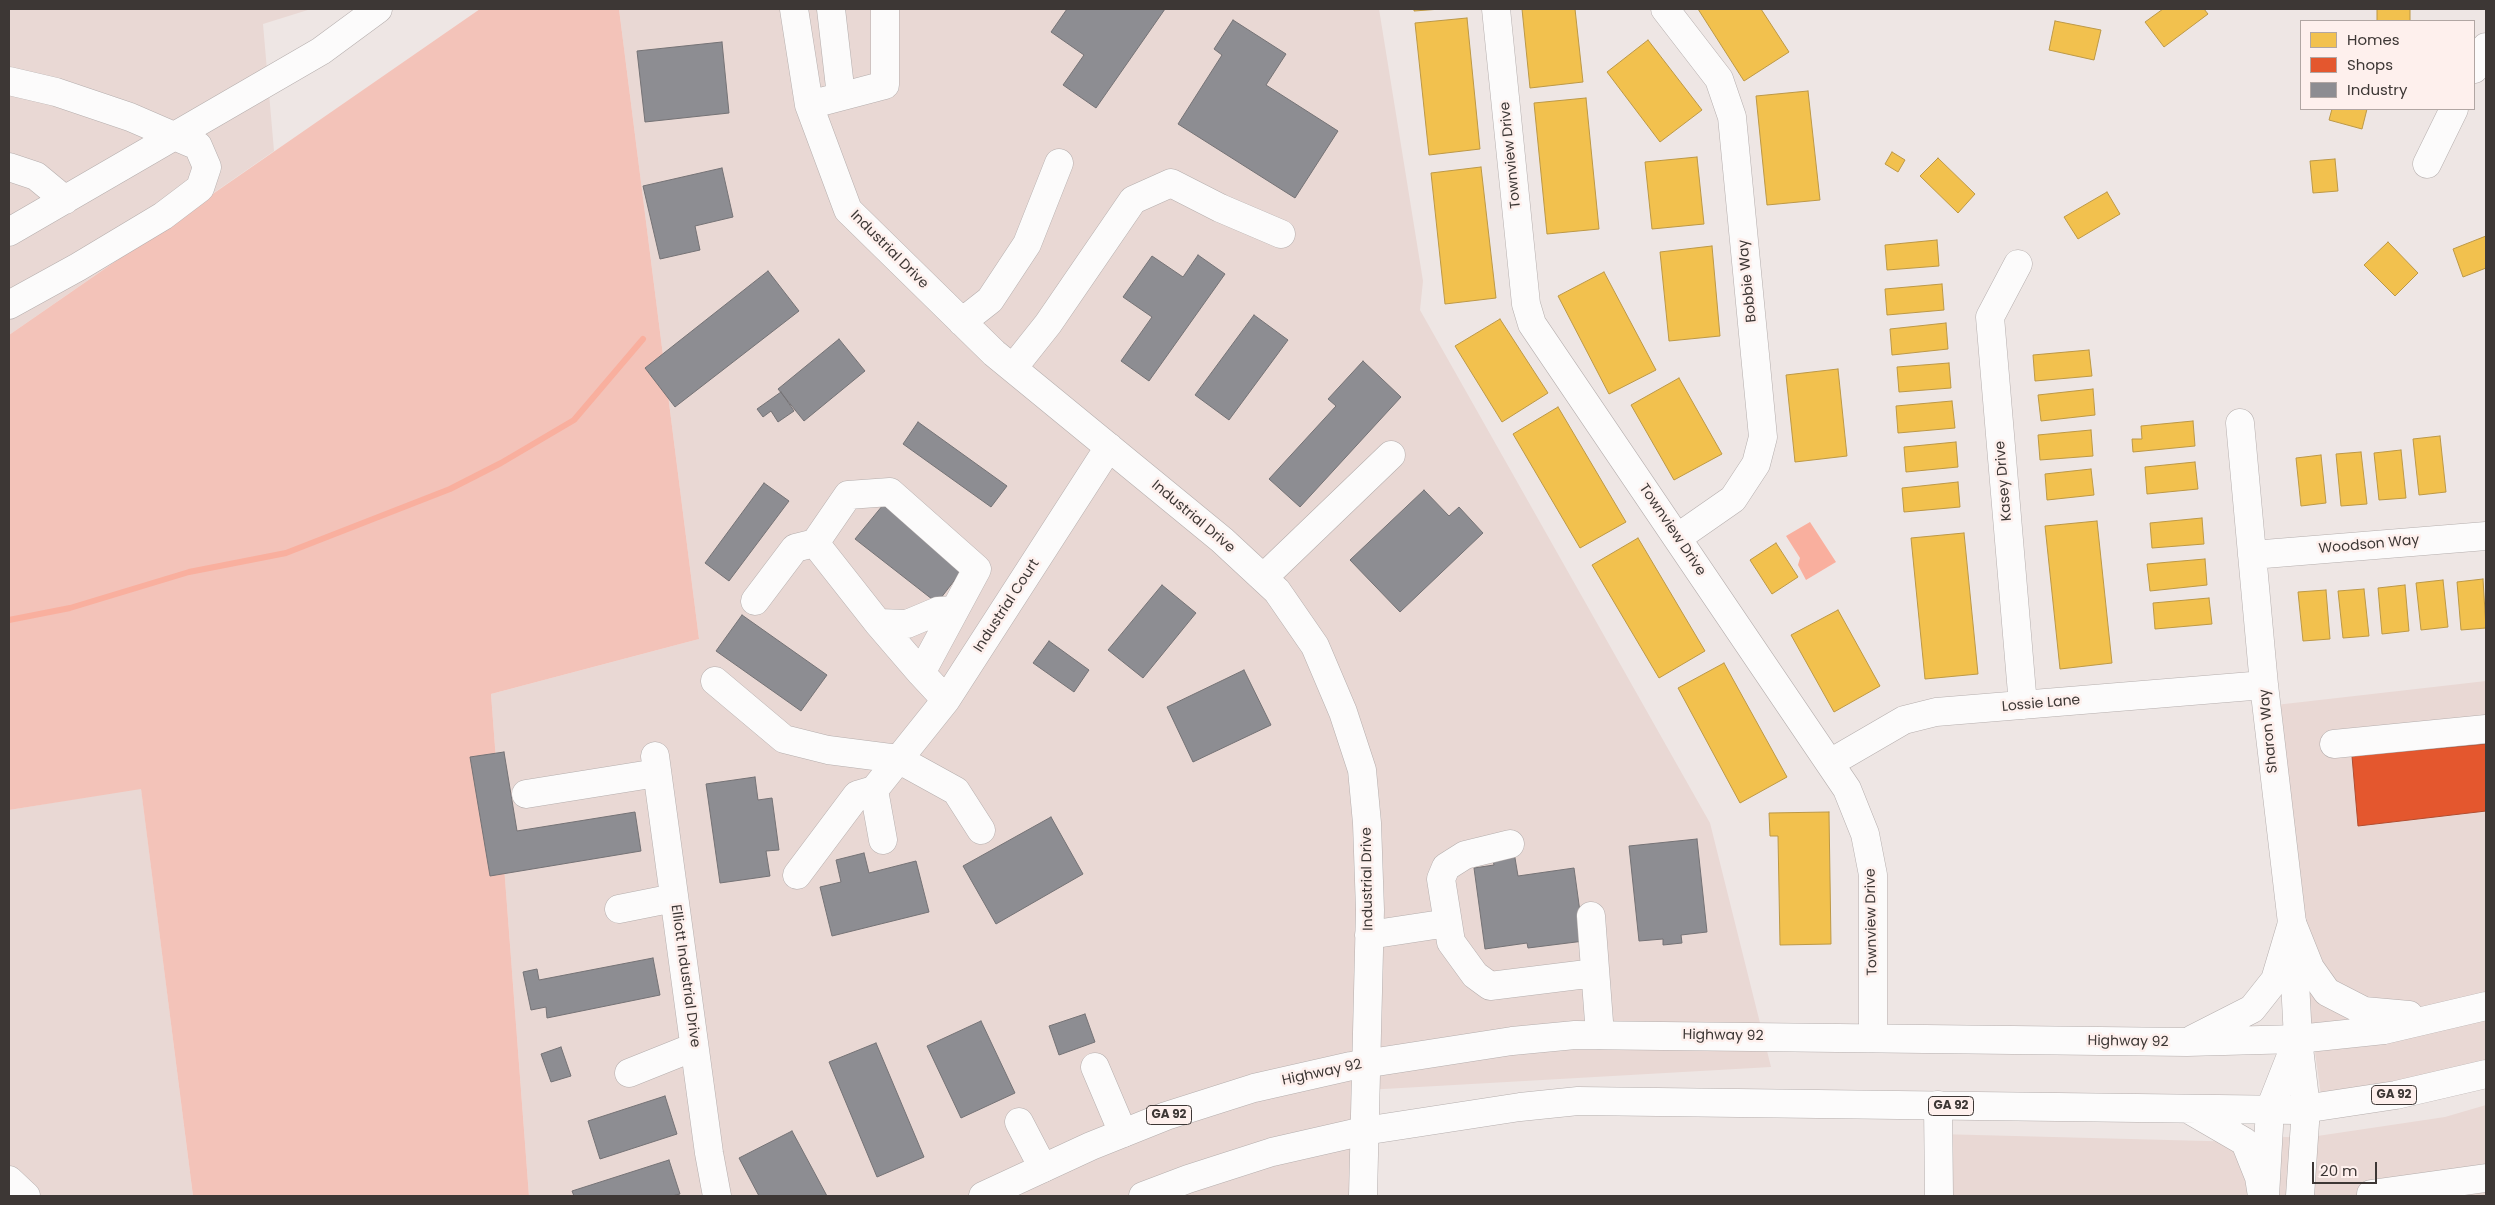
<!DOCTYPE html>
<style>
body{margin:0}
#map{position:relative;width:2495px;height:1205px;overflow:hidden;background:#eee6e4;font-family:Poppins,sans-serif}
canvas{display:block}
.frame{position:absolute;inset:0;border:10px solid #3d3735;pointer-events:none}
.legend{position:absolute;left:2300px;top:20px;width:175px;height:90px;box-sizing:border-box;background:#fef0ed;border:1px solid #b1a6a3;margin:0;padding:6px 9px;list-style:none;font-size:15px;color:#3d3735}
.legend li{display:flex;align-items:center;gap:10px;height:25px}
.legend b{width:25px;border:1px solid #b1a6a3}
.scale{position:absolute;left:2312px;top:1162px;width:65px;height:22px;box-sizing:border-box;border:2px solid #3d3735;border-top:0;padding-left:6px;font-size:15px;line-height:18px;white-space:nowrap;color:#3d3735;-webkit-text-stroke:4px #fef0ed;paint-order:stroke}
</style>
<div id="map">
<canvas width="2495" height="1205"></canvas>
<div class="frame"></div>
<ul class="legend">
<li><b style="height:14px;background:#f2c14e"></b>Homes</li>
<li><b style="height:14px;background:#e4572e"></b>Shops</li>
<li><b style="height:14px;background:#8d8d92"></b>Industry</li>
</ul>
<div class="scale">20 m</div>
</div>
<script>
const context = document.querySelector('canvas').getContext('2d');
context.lineJoin = 'round';
function fill(path, color) { context.fillStyle = color; context.fill(path, 'evenodd'); }
const shape = rows => new Path2D(rows.map(r => 'M' + r).join(''));
function stroke(path, color, width, dash) { context.strokeStyle = color; context.lineWidth = width; context.lineCap = dash ? 'butt' : 'round'; context.setLineDash(dash || []); context.stroke(path); }
function write(font, color, halo, rows, align = 'center') {
  context.font = font + ' Poppins,sans-serif'; context.lineWidth = 5; context.setLineDash([]); context.textBaseline = 'middle'; context.strokeStyle = halo; context.fillStyle = color; for (const [text, x, y, turn = 0] of rows) {
    context.save(); context.translate(x, y); context.rotate((+turn || 0) * Math.PI / 180); context.textAlign = isNaN(turn) ? turn : align; if (halo) context.strokeText(text, 0, 0); context.fillText(text, 0, 0); context.restore();
  }
}
fill(shape([
 [9,9,311,9,263,24,274,151,9,335],
 [619,9,1379,9,1423,281,1420,310,1710,823,1771,1067,1366,1090,1363,1196,529,1196,491,694,699,639],
 [2486,681,2486,1081,2324,1117,2267,706],
 [141,788,193,1196,9,1196,9,810],
 [2486,1105,2486,1196,1939,1196,1938,1134,2245,1142,2268,1136,2304,1138,2445,1117]
]), '#e9d8d4');
fill(shape([
 [480,9,619,9,699,639,491,694,529,1196,193,1196,141,789,9,810,9,335]
]), '#f3c3b9');
fill(shape([
 [1810,522,1836,562,1806,580,1798,565,1800,558,1786,536]
]), '#f9af9e');
const homes = shape([
 [1414,9,1441,9,1414,11,1414,9],
 [1522,9,1575,9,1583,82,1530,88,1522,9],
 [1698,9,1761,9,1789,52,1744,81,1698,9],
 [2163,9,2204,9,2208,14,2164,47,2145,22,2163,9],
 [2377,9,2410,9,2410,21,2377,21,2377,9],
 [1467,18,1480,149,1429,155,1415,23,1467,18],
 [2055,21,2101,30,2094,60,2049,50,2055,21],
 [1648,40,1702,110,1660,142,1607,72,1648,40],
 [1808,91,1820,200,1767,205,1756,96,1808,91],
 [1586,98,1599,229,1547,234,1534,103,1586,98],
 [2332,109,2367,109,2362,129,2329,120,2332,109],
 [1892,152,1905,160,1898,172,1885,164,1892,152],
 [1697,157,1704,224,1652,229,1645,162,1697,157],
 [1938,158,1975,194,1958,213,1920,176,1938,158],
 [2335,159,2338,191,2313,193,2310,161,2335,159],
 [1481,167,1496,298,1445,304,1431,173,1481,167],
 [2107,192,2120,214,2078,239,2064,217,2107,192],
 [2486,236,2486,268,2463,277,2453,249,2486,236],
 [1937,240,1939,266,1887,270,1885,245,1937,240],
 [2388,242,2418,273,2395,296,2364,265,2388,242],
 [1712,246,1720,336,1669,341,1660,252,1712,246],
 [1604,272,1656,370,1609,394,1558,296,1604,272],
 [1942,284,1944,310,1887,315,1885,289,1942,284],
 [1500,319,1548,393,1502,422,1455,346,1500,319],
 [1946,323,1948,349,1892,355,1890,329,1946,323],
 [2089,350,2092,376,2035,381,2033,355,2089,350],
 [1949,363,1951,388,1899,392,1897,367,1949,363],
 [1838,369,1847,456,1795,462,1786,375,1838,369],
 [1679,378,1722,454,1674,480,1631,405,1679,378],
 [2093,389,2095,415,2041,421,2038,395,2093,389],
 [1952,401,1955,428,1898,433,1896,406,1952,401],
 [1558,407,1626,522,1580,548,1513,434,1558,407],
 [2193,421,2195,446,2133,452,2132,439,2142,439,2141,426,2193,421],
 [2091,430,2093,456,2040,460,2038,435,2091,430],
 [2440,436,2446,492,2419,495,2413,439,2440,436],
 [1956,442,1958,467,1906,472,1904,447,1956,442],
 [2401,450,2406,498,2379,500,2374,453,2401,450],
 [2361,452,2367,504,2341,506,2336,454,2361,452],
 [2321,455,2326,503,2301,506,2296,458,2321,455],
 [2195,462,2198,489,2147,494,2145,467,2195,462],
 [2091,469,2094,495,2047,500,2045,474,2091,469],
 [1958,482,1960,507,1904,512,1902,488,1958,482],
 [2202,518,2204,544,2152,548,2150,523,2202,518],
 [2097,521,2112,663,2060,669,2045,526,2097,521],
 [1964,533,1978,674,1925,679,1911,538,1964,533],
 [1638,538,1705,651,1659,678,1592,565,1638,538],
 [1776,543,1798,577,1772,594,1750,560,1776,543],
 [2205,559,2207,585,2150,591,2147,564,2205,559],
 [2483,579,2486,628,2461,630,2457,582,2483,579],
 [2443,580,2448,627,2421,630,2416,583,2443,580],
 [2405,585,2409,631,2382,634,2378,588,2405,585],
 [2364,589,2369,636,2343,638,2338,591,2364,589],
 [2326,590,2330,639,2303,641,2298,592,2326,590],
 [2209,598,2212,624,2155,629,2153,603,2209,598],
 [1838,610,1880,686,1834,712,1791,635,1838,610],
 [1724,663,1787,777,1740,803,1678,688,1724,663],
 [1829,812,1831,944,1780,945,1778,836,1770,836,1769,813,1829,812]
]);
fill(homes, '#f2c14e');
stroke(homes, '#bc9846', 1);
const shops = shape([
 [2486,744,2486,811,2358,826,2352,756,2486,744]
]);
fill(shops, '#e4572e');
stroke(shops, '#b24d30', 1);
const industry = shape([
 [1067,9,1165,9,1096,108,1063,85,1084,55,1051,32,1067,9],
 [1233,20,1286,54,1266,85,1338,131,1295,198,1178,124,1222,55,1214,49,1233,20],
 [722,42,729,113,645,122,637,51,722,42],
 [722,168,733,217,695,226,700,250,660,259,643,186,722,168],
 [1198,255,1225,274,1149,381,1121,361,1152,317,1123,297,1152,256,1183,277,1198,255],
 [768,271,799,311,675,407,645,368,768,271],
 [1254,315,1288,340,1229,420,1195,395,1254,315],
 [839,339,865,371,804,421,778,389,839,339],
 [1363,361,1401,397,1300,507,1269,479,1336,406,1328,399,1363,361],
 [781,392,794,411,778,422,771,411,763,417,757,409,781,392],
 [918,422,1007,486,991,507,903,444,918,422],
 [764,483,789,501,729,581,705,563,764,483],
 [1424,490,1449,516,1459,507,1483,533,1400,612,1350,560,1424,490],
 [883,505,964,568,937,603,855,539,883,505],
 [1162,585,1196,613,1143,678,1108,650,1162,585],
 [742,615,827,675,801,711,716,651,742,615],
 [1049,641,1089,670,1074,692,1033,663,1049,641],
 [1244,670,1271,725,1193,762,1167,707,1244,670],
 [504,752,517,831,635,812,641,851,490,876,470,757,504,752],
 [755,777,758,800,772,798,779,850,766,851,770,876,720,883,706,784,755,777],
 [1051,817,1083,874,996,924,963,866,1051,817],
 [1697,839,1707,932,1681,935,1682,943,1663,945,1663,939,1639,941,1629,846,1697,839],
 [1514,852,1518,876,1574,868,1584,941,1528,948,1527,943,1485,949,1474,868,1494,865,1492,855,1514,852],
 [864,853,869,873,916,861,929,912,832,936,820,887,841,882,836,860,864,853],
 [653,958,660,995,547,1018,546,1007,531,1010,523,972,537,969,539,980,653,958],
 [1085,1014,1095,1042,1059,1055,1049,1026,1085,1014],
 [981,1021,1015,1093,961,1118,927,1046,981,1021],
 [876,1043,924,1157,877,1177,829,1062,876,1043],
 [561,1047,571,1076,551,1082,541,1054,561,1047],
 [665,1096,677,1134,600,1159,588,1121,665,1096],
 [792,1131,827,1196,759,1196,739,1158,792,1131],
 [669,1160,680,1194,672,1196,574,1196,572,1191,669,1160]
]);
fill(industry, '#8d8d92');
stroke(industry, '#757376', 1);
stroke(shape([
 [9,620,70,608,189,572,286,553,450,489,501,463,574,420,643,339]
]), '#f9af9e', 6);
const minor = shape([
 [794,9,809,105,848,210,994,353,1222,540,1277,591,1315,646,1343,712,1362,770,1367,823,1370,910,1363,1196],
 [831,9,841,96],
 [1496,9,1526,304,1532,324,1847,789,1865,834,1873,875,1873,1038],
 [1665,9,1719,79,1732,117,1763,437,1756,464,1733,499,1677,538],
 [2474,69,2486,47],
 [9,81,56,92,130,117,174,136,198,146,207,167,200,188,163,216,78,267,9,305],
 [809,105,885,85,885,9],
 [2427,164,2454,109],
 [9,167,36,176,65,200],
 [9,232,321,51,378,9],
 [2018,264,1990,317,2023,705],
 [962,322,990,300,1027,244,1059,163],
 [1013,368,1048,324,1133,200,1171,183,1220,208,1281,234],
 [2240,423,2264,685,2292,923,2298,1039,2306,1108,2300,1196],
 [2252,555,2486,536],
 [1263,578,1391,455],
 [755,601,795,548,815,543],
 [878,623,907,624,938,611,955,610],
 [921,673,977,569,890,492,848,495,815,543,878,623,921,673,946,700],
 [715,681,784,739,828,750,898,759,956,791,981,830],
 [2334,744,2486,729],
 [655,756,709,1153,717,1196],
 [1830,763,1904,720,1936,712,2264,685],
 [874,790,883,840],
 [526,794,657,773],
 [1510,844,1465,855,1446,867,1441,879,1451,942,1475,975,1490,986,1595,973],
 [797,875,857,795,874,790,946,700,1109,447],
 [619,909,674,898],
 [1591,916,1600,1035],
 [1369,935,1448,923],
 [1095,1067,1123,1133],
 [629,1073,694,1047],
 [1938,1105,1939,1196],
 [1019,1122,1043,1168],
 [9,1180,26,1196],
 [2265,1196,2270,1109,2296,1043],
 [2371,1196,2371,1194,2486,1178]
]);
const major = shape([
 [2292,923,2310,968,2327,992,2364,1011,2409,1015],
 [2193,1039,2252,1009,2275,980,2292,923],
 [2188,1109,2245,1142,2259,1177,2262,1196],
 [983,1196,1091,1146,1166,1116,1254,1088,1351,1066,1512,1041,1575,1035,2187,1042,2298,1039,2384,1030,2486,1006],
 [1143,1196,1188,1179,1272,1152,1364,1131,1520,1107,1578,1101,2297,1110,2396,1095,2486,1074]
]);
stroke(minor, '#b5aead', 29);
stroke(major, '#b5aead', 29);
stroke(minor, '#fcfbfb', 28);
stroke(major, '#fcfbfb', 28);
for (const [x, y, w] of [
 [2394,1095,45],
 [1951,1106,45],
 [1169,1115,45]
]) { const box = new Path2D(); box.roundRect(x - w / 2, y - 9.5, w, 19, 4); context.fillStyle = '#fef0ed'; context.fill(box); stroke(box, '#3d3735', 1); }
write('bold 12px', '#3d3735', null, [
 ["GA 92",2394,1095],
 ["GA 92",1951,1106],
 ["GA 92",1169,1115]
]);
write('14px', '#3d3735', '#fef0ed', [
 ["Townview Drive",1511,155,-96],
 ["Industrial Drive",889,250,45],
 ["Bobbie Way",1748,281,-96],
 ["Kasey Drive",2004,481,-95],
 ["Industrial Drive",1193,517,40],
 ["Townview Drive",1672,530,56],
 ["Woodson Way",2369,545,-5],
 ["Industrial Court",1007,606,-57],
 ["Lossie Lane",2041,704,-5],
 ["Sharon Way",2269,731,-96],
 ["Industrial Drive",1368,879,-91],
 ["Townview Drive",1872,922,-91],
 ["Elliott Industrial Drive",685,976,82],
 ["Highway 92",1723,1036,1],
 ["Highway 92",2128,1042,1],
 ["Highway 92",1322,1073,-12]
]);
</script>
